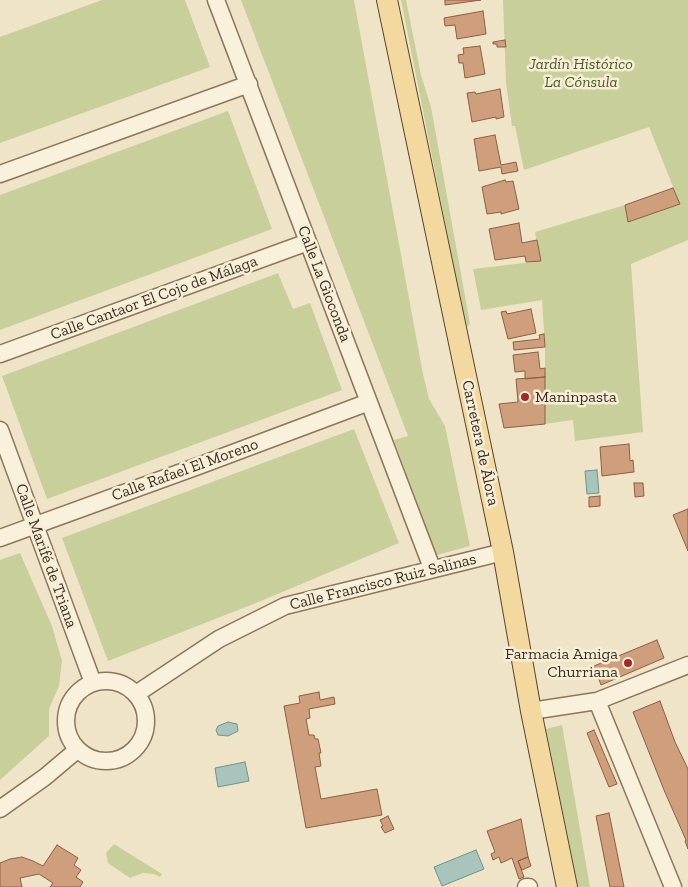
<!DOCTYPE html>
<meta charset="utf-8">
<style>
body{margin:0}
canvas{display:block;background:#f0e4c8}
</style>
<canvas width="688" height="887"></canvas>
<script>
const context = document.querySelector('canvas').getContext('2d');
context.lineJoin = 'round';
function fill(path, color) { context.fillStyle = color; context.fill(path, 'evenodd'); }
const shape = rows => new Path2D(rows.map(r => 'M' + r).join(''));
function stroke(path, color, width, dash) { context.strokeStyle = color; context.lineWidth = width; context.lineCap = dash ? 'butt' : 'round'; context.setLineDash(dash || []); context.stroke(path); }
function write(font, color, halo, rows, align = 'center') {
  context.font = font + ' "Zilla Slab",serif'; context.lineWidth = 5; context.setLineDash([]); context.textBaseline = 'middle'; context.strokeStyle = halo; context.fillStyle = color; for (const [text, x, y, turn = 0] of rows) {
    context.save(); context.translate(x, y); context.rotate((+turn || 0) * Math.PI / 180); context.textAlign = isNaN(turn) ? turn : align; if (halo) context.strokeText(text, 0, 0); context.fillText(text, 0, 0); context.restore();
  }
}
fill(shape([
 [102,0,185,0,210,67,0,143,0,37],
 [241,0,354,0,423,374,429,399,445,426,470,546,437,555,394,440,408,436],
 [401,0,406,0,421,75,431,107,470,324,466,328],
 [503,0,688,0,688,240,631,264,643,432,575,441,573,420,545,424,545,347,542,300,481,310,473,269,540,261,535,232,625,205,628,222,680,204,649,127,524,170,515,126,512,126,506,83],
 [228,111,272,229,0,330,0,195],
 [278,273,293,309,310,303,342,390,47,499,2,376],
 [354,429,399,543,261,601,108,661,62,538],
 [20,553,52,626,62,661,59,686,49,709,49,736,0,780,0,560],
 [562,725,590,887,578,887,546,729],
 [114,844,162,874,160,877,154,874,143,873,130,878,108,863,106,853]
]), '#c9cf9b');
const water = shape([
 [597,470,599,493,587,494,585,471,597,470],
 [228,722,237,724,238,731,228,736,218,735,216,730,218,726,228,722],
 [245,762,249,781,218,787,215,768,245,762],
 [476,850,484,869,442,886,434,867,476,850]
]);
fill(water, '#a9c4bc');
stroke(water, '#6f938a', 1);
const building = shape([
 [445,0,481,0,445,5,445,0],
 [483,11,486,34,457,39,455,25,445,26,444,18,483,11],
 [505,40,506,47,497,47,497,44,493,44,493,42,505,40],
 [480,46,485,74,465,78,463,63,459,63,458,55,464,54,463,48,480,46],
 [500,89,504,117,496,119,496,117,472,122,467,93,475,92,476,94,500,89],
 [495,135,501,165,516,162,518,171,502,174,501,167,479,171,474,139,495,135],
 [505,180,506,182,513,181,519,209,501,214,501,212,487,214,482,187,505,180],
 [673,188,680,204,628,222,625,205,673,188],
 [519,223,522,243,537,240,541,261,526,262,525,256,495,260,489,229,519,223],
 [531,309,536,333,508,339,501,312,506,311,507,314,531,309],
 [544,334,545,347,514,350,513,342,540,339,539,335,544,334],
 [538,352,540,369,545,368,545,377,525,379,525,371,515,372,513,355,538,352],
 [545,377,545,424,504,428,499,404,518,402,516,379,545,377],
 [629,444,630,461,633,460,634,472,602,476,600,447,629,444],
 [634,483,643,483,644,496,635,497,634,483],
 [600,496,600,506,589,507,589,497,600,496],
 [688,509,688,551,673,515,688,509],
 [657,640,664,658,601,685,594,666,657,640],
 [319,692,320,700,334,697,335,704,309,709,310,718,306,719,309,735,314,735,315,739,318,739,321,753,319,753,321,766,315,767,321,799,377,789,382,815,306,828,284,706,300,703,299,696,319,692],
 [660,701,675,742,688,769,688,849,685,841,686,840,664,790,633,712,660,701],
 [594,730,617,784,609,787,587,733,594,730],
 [609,813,624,887,610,887,596,816,609,813],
 [388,816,394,829,385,833,381,827,383,826,380,820,388,816],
 [521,819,528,857,518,861,524,877,519,879,512,858,501,863,499,857,493,860,491,854,495,852,487,831,521,819],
 [57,845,78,858,74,865,81,870,76,877,83,882,80,887,50,887,53,883,39,874,20,878,22,887,0,887,0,863,10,859,22,857,33,861,43,866,57,845],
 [528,857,531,866,522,870,518,861,528,857]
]);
fill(building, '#cf9f7d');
stroke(building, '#8d5f41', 1);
const minor = shape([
 [216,0,432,568],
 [0,174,249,84],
 [0,354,308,242],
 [0,430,93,683],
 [0,538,201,465,369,402],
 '66 721a40 40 0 1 1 80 0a40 40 0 1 1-80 0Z',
 [136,694,219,639,285,606,503,552],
 [597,701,673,887],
 [531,711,597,701,688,665],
 [0,809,45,777,77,750],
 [526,887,529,887]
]);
const major = shape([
 [387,0,503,552,531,711,567,887]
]);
stroke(minor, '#8d765c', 19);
stroke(major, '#5b4430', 22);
stroke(minor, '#faf1dc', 16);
stroke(major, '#f3d9a0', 20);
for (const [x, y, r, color] of [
 [525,397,5,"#9e2a2b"],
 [628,663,5,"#9e2a2b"]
]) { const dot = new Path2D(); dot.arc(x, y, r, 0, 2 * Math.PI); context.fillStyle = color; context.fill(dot); stroke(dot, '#f7eed8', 2); }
write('italic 16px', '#4d5a26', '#f7eed8', [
 ["Jardín Histórico",581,64],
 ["La Cónsula",581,82]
]);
write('16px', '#3d2e20', '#f7eed8', [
 ["Calle La Gioconda",324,284,69],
 ["Calle Cantaor El Cojo de Málaga",154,298,-20],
 ["Carretera de Álora",480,443,78],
 ["Calle Rafael El Moreno",185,470,-20],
 ["Calle Marifé de Triana",46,556,70],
 ["Calle Francisco Ruiz Salinas",383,582,-14]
]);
write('16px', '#3d2e20', '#f7eed8', [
 ["Maninpasta",535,397],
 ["Farmacia Amiga",618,654,"right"],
 ["Churriana",618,672,"right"]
], 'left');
</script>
